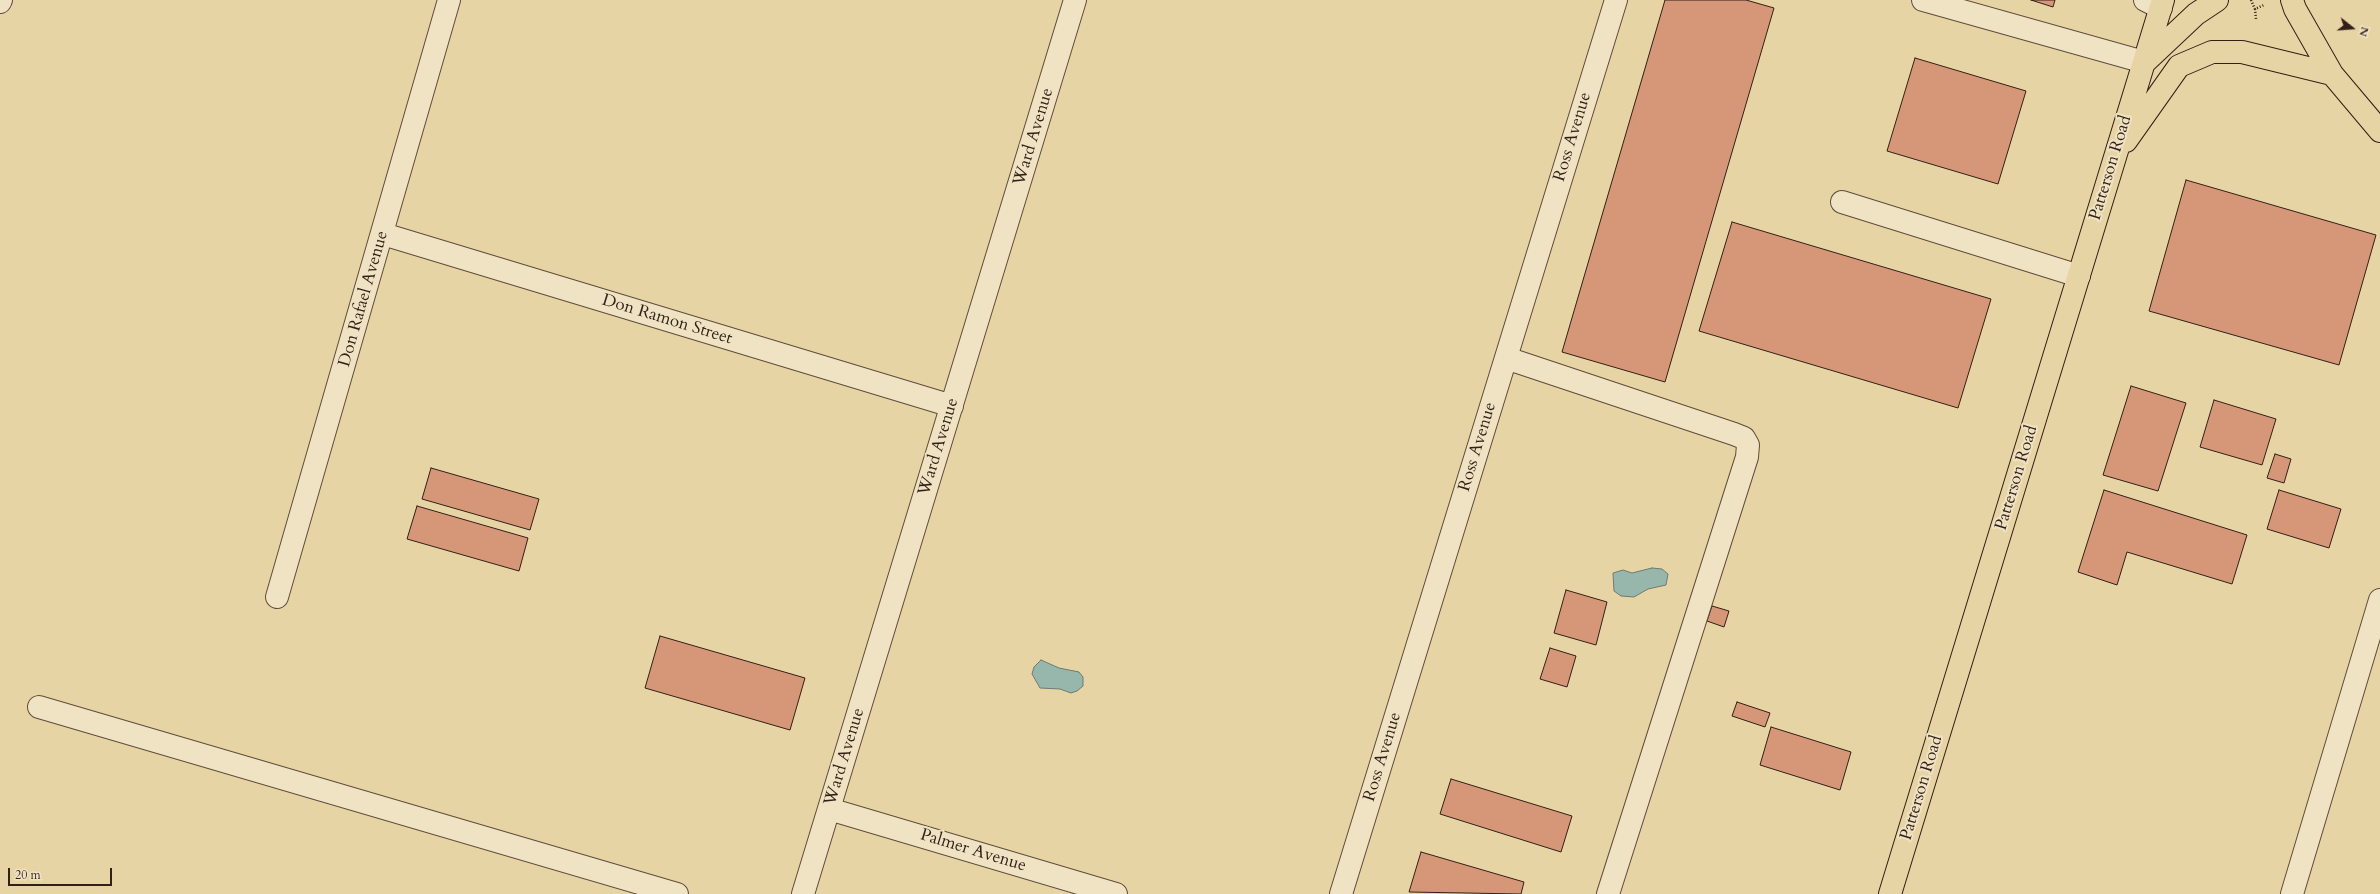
<!DOCTYPE html>
<style>
body{margin:0}
#map{position:relative;width:2380px;height:894px;overflow:hidden;background:#e7d4a5;font-family:Cardo,serif}
canvas{display:block}
.north{position:absolute;left:2332px;top:8px;width:40px;height:40px;-webkit-text-stroke:3px #efe3c4;paint-order:stroke;rotate:107deg;font-size:11px;font-weight:700;line-height:16px;text-align:center;color:#321f16}
.north::after{content:'';display:block;margin:auto;width:14px;height:18px;background:#321f16;clip-path:polygon(50% 0,100% 100%,50% 72%,0 100%)}
.scale{position:absolute;left:8px;top:868px;width:104px;height:18px;box-sizing:border-box;border:2px solid #321f16;border-top:0;padding-left:5px;font-size:12px;line-height:14px;white-space:nowrap;color:#321f16;-webkit-text-stroke:3px #efe3c4;paint-order:stroke}
</style>
<div id="map">
<canvas width="2380" height="894"></canvas>
<div class="north">N</div>
<div class="scale">20 m</div>
</div>
<script>
const context = document.querySelector('canvas').getContext('2d');
context.lineJoin = 'round';
function fill(path, color) { context.fillStyle = color; context.fill(path, 'evenodd'); }
const shape = rows => new Path2D(rows.map(r => 'M' + r).join(''));
function stroke(path, color, width, dash) { context.strokeStyle = color; context.lineWidth = width; context.lineCap = dash ? 'butt' : 'round'; context.setLineDash(dash || []); context.stroke(path); }
function write(font, color, halo, rows, align = 'center') {
  context.font = font + ' Cardo,serif'; context.lineWidth = 4; context.setLineDash([]); context.textBaseline = 'middle'; context.strokeStyle = halo; context.fillStyle = color; for (const [text, x, y, turn = 0] of rows) {
    context.save(); context.translate(x, y); context.rotate((+turn || 0) * Math.PI / 180); context.textAlign = isNaN(turn) ? turn : align; if (halo) context.strokeText(text, 0, 0); context.fillText(text, 0, 0); context.restore();
  }
}
const water = shape([
 [1652,568,1662,569,1668,574,1666,585,1648,589,1634,597,1621,596,1614,591,1613,573,1623,570,1632,573,1652,568],
 [1041,660,1059,668,1079,672,1083,677,1083,686,1077,691,1071,693,1060,689,1040,688,1032,674,1034,667,1041,660]
]);
fill(water, '#97b7ad');
stroke(water, '#6f7a71', 1);
const building = shape([
 [1665,0,1746,0,1774,8,1665,382,1562,352,1665,0],
 [2031,0,2055,0,2053,7,2031,0],
 [1915,58,2026,91,1998,184,1887,151,1915,58],
 [2186,180,2376,235,2339,365,2149,311,2186,180],
 [1732,222,1991,299,1958,408,1699,331,1732,222],
 [2131,386,2186,403,2158,491,2103,475,2131,386],
 [2214,400,2276,419,2262,465,2200,447,2214,400],
 [2275,454,2291,459,2284,483,2267,478,2275,454],
 [431,468,539,499,530,530,422,499,431,468],
 [2104,490,2247,535,2232,584,2127,552,2117,585,2078,572,2104,490],
 [2279,490,2341,509,2329,548,2267,529,2279,490],
 [417,506,528,538,519,571,407,539,417,506],
 [1566,590,1607,602,1596,645,1554,633,1566,590],
 [1712,606,1729,611,1724,627,1707,621,1712,606],
 [660,636,805,678,790,730,645,688,660,636],
 [1550,648,1576,656,1567,687,1540,679,1550,648],
 [1737,702,1770,713,1765,727,1732,716,1737,702],
 [1771,727,1851,752,1840,790,1760,765,1771,727],
 [1451,779,1572,816,1561,852,1440,814,1451,779],
 [1421,852,1524,882,1521,894,1409,892,1421,852]
]);
fill(building, '#d59778');
stroke(building, '#321f16', 1);
const minor = shape([
 [1923,0,2144,62],
 [2145,0,2161,8],
 [0,2,1,0],
 [1842,202,2079,276],
 [383,234,952,406],
 [1506,358,1734,434,1744,438,1748,445,1747,457,1608,894],
 [277,597,449,0],
 [39,707,677,894],
 [829,809,1116,894],
 [803,894,1075,0],
 [1341,894,1616,0],
 [2292,894,2380,600]
]);
const major = shape([
 [2292,0,2295,9,2332,74,2380,131],
 [2145,62,2196,14,2217,0],
 [2126,141,2179,66,2212,52,2242,52,2332,74],
 [1890,894,2163,0]
]);
stroke(minor, '#5f4c3a', 24);
stroke(major, '#321f16', 24);
stroke(shape([
 [2251,0,2255,9,2264,5],
 [2255,9,2256,19]
]), '#321f16', 2.5, [1, 2]);
stroke(minor, '#efe3c4', 22);
stroke(major, '#e7d4a5', 22);
write('17px', '#321f16', '#efe3c4', [
 ["Ward Avenue",1034,137,-73],
 ["Ross Avenue",1573,137,-73],
 ["Patterson Road",2111,168,-73],
 ["Don Rafael Avenue",364,299,-74],
 ["Don Ramon Street",667,320,17],
 ["Ward Avenue",939,447,-73],
 ["Ross Avenue",1478,447,-73],
 ["Patterson Road",2017,478,-73],
 ["Ward Avenue",845,757,-73],
 ["Ross Avenue",1383,757,-73],
 ["Patterson Road",1922,788,-73],
 ["Palmer Avenue",973,851,17]
]);
</script>
